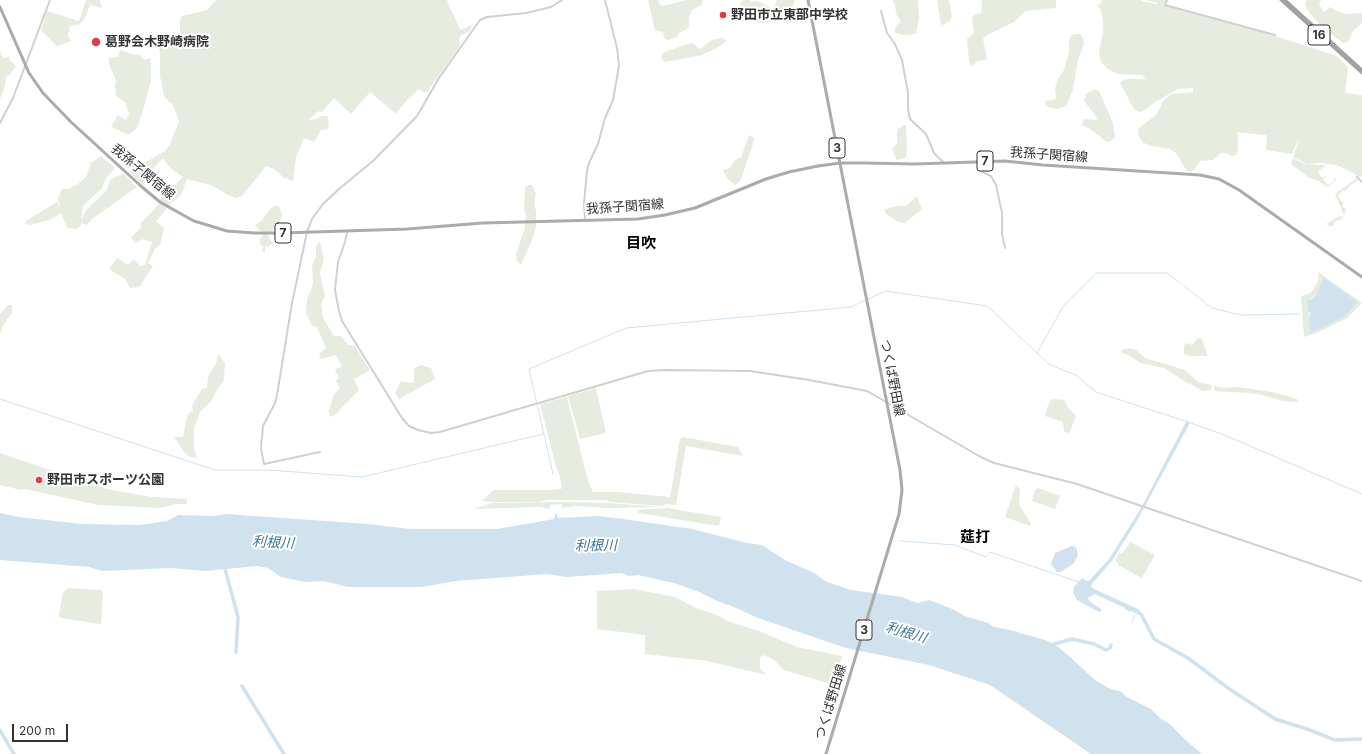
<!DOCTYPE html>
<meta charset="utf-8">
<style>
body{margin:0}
#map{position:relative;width:1362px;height:754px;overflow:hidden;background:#fff;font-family:Inter,sans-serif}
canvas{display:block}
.scale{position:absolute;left:12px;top:724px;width:56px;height:18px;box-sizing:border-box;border:2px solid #333;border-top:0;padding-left:5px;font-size:12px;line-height:14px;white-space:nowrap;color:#333;-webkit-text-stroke:3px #fff;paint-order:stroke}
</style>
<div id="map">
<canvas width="1362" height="754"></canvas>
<div class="scale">200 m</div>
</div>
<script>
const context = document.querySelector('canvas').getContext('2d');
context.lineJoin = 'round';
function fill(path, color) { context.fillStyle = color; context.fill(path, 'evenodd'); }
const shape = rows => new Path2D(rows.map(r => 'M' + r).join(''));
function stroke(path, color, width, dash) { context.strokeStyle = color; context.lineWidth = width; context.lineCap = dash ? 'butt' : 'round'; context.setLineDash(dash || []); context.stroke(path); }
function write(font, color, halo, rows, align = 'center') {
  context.font = font + ' Inter,"Noto Sans JP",sans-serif'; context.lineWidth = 4; context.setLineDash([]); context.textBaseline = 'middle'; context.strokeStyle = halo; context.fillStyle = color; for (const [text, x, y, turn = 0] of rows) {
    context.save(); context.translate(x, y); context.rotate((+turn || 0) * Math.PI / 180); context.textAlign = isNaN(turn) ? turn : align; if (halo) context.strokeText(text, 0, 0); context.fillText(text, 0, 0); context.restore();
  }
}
fill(shape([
 [86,0,100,0,102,8,90,5,84,20,78,25,70,26,68,35,71,41,57,46,41,30,47,11,79,21],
 [216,0,447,0,449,6,457,22,460,30,472,25,470,31,460,36,459,39,460,46,427,92,423,92,419,89,406,101,396,114,370,92,351,114,334,98,322,112,319,111,308,120,316,119,321,116,327,116,329,122,328,129,321,130,314,142,304,138,296,157,293,182,287,178,284,178,274,169,266,166,242,196,236,198,228,195,211,185,187,179,181,195,170,204,156,222,164,228,160,245,155,249,148,263,153,266,139,287,130,288,125,279,109,269,117,258,128,265,134,259,140,266,145,265,152,242,143,239,136,243,131,238,141,227,141,223,158,205,165,188,175,185,183,177,169,167,163,158,146,177,144,186,129,172,165,151,170,144,179,121,172,103,169,102,164,96,160,76,160,56,159,46,166,46,172,40,172,38,180,34,180,20,182,16,207,10],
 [648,0,658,0,660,5,663,6,686,0,703,0,701,5,692,10,689,16,689,26,687,29,679,33,677,37,668,40,665,39,663,32,655,31],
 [744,0,750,0,751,2,758,1,773,9,777,0,795,0,791,11,781,13,782,20,761,23,758,23,758,20,756,18,750,18,747,16,740,4],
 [892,0,918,0,919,17,916,34,905,35,898,34,895,32,895,27,901,21,896,14,895,4],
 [937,0,949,0,952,17,950,21,945,24,941,25],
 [982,0,1056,0,1056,8,1025,11,1014,22,987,35,983,39,987,59,976,62,972,67,969,61,967,39,974,33,972,17,976,14,981,13],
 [1102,0,1142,0,1141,1,1157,4,1158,3,1145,0,1166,0,1164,4,1162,4,1275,36,1337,56,1346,65,1348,69,1345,93,1362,95,1362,176,1359,177,1353,173,1337,165,1321,163,1307,164,1293,157,1300,136,1292,154,1266,150,1267,136,1265,135,1236,132,1238,134,1238,150,1236,155,1231,156,1227,153,1221,153,1213,160,1200,161,1195,169,1191,172,1187,171,1176,153,1170,149,1151,146,1142,142,1139,137,1138,132,1139,128,1156,115,1164,100,1171,94,1193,92,1193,88,1178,89,1157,101,1143,111,1138,112,1134,109,1120,83,1122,81,1127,79,1146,79,1142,75,1118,74,1108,69,1101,62,1099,51,1103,33,1103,20,1101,10,1097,5,1101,4],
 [1307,0,1321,0,1319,5,1324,12,1327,10,1329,7,1344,14,1362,13,1362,23,1353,31,1348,42,1343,43,1322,27,1307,10,1305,4],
 [1076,34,1080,34,1083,38,1084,44,1078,59,1073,90,1066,106,1058,109,1048,107,1046,105,1045,101,1054,100,1056,98,1055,89,1057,80,1064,70,1069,52,1069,40,1072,35],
 [722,38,727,40,719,47,699,56,664,62,661,57,663,53,684,45,692,43,700,49,712,40],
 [120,50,135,55,140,55,144,60,150,58,151,64,151,80,144,107,137,128,130,134,127,134,111,127,118,115,126,120,129,114,125,102,116,96,115,85,116,80,109,65,109,58,118,57],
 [0,51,3,58,9,57,10,61,16,66,9,76,7,75,4,89,0,99],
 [1094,90,1099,91,1113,123,1115,137,1111,141,1107,142,1090,129,1082,125,1083,120,1085,119,1097,120,1096,116,1084,101,1086,97,1085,94],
 [906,124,907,155,905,158,897,160,892,149,897,144,897,133,898,129],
 [749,135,754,138,753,144,741,179,739,182,735,185,727,178,723,170,730,168,734,161,741,157],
 [101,156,115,168,106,178,102,188,83,206,81,221,86,210,107,190,110,180,123,173,137,187,92,219,87,225,81,223,81,226,76,229,67,228,61,213,55,217,49,220,30,225,25,224,26,221,57,202,60,207,58,198,62,189,68,189,78,184,86,177,91,163],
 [1293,158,1305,164,1326,165,1318,172,1322,178,1325,176,1326,177,1323,179,1328,185,1334,181,1333,178,1334,178,1336,180,1327,187,1319,181,1309,178,1291,164],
 [1357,178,1358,180,1349,186,1346,191,1344,190,1338,195,1341,201,1343,202,1343,207,1346,209,1345,212,1346,212,1341,219,1336,221,1332,227,1326,224,1336,218,1344,215,1335,194],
 [529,185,532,185,536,194,534,204,536,211,536,227,532,240,521,265,517,261,516,254,525,228,526,215,524,209,525,187],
 [917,196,922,209,905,223,899,222,887,215,884,210,896,206,906,206],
 [275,206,279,206,282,215,279,225,268,235,270,240,273,243,268,247,265,246,265,252,262,252,263,246,260,244,260,239,264,235,255,225,261,221,270,209],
 [320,242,324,259,320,273,325,296,321,304,323,318,334,336,341,336,348,345,355,346,369,369,369,371,354,379,359,390,335,415,330,417,329,411,334,394,340,388,336,381,339,378,335,370,342,366,336,355,321,359,319,354,326,348,317,327,312,325,306,313,307,299,311,291,313,283,312,266,316,256,316,246],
 [1318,272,1362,303,1347,318,1319,332,1304,337,1301,296,1309,294,1313,290,1318,281],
 [1328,281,1358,302,1345,316,1320,329,1309,316,1310,300],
 [8,305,12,305,12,313,4,324,0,334,0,314],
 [1198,338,1202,339,1208,356,1189,356,1184,354,1184,345,1186,343,1192,345],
 [1130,348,1136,350,1145,358,1185,370,1198,382,1212,385,1211,390,1203,391,1186,382,1164,368,1141,363,1130,356,1122,353,1122,350],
 [218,354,225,363,224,380,218,388,212,400,200,412,194,429,194,448,197,458,190,457,184,452,174,437,183,437,187,417,190,412,193,412,192,406,202,389,207,388,208,376,216,364],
 [421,365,431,368,435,379,399,399,395,393,401,381,411,383,414,382,414,368],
 [1214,386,1226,388,1238,387,1272,392,1291,397,1297,399,1298,402,1292,402,1282,401,1263,395,1250,393,1214,391],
 [596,388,606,433,580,439,568,396],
 [567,397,588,481,593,492,617,492,670,497,680,439,683,437,738,447,743,456,686,446,676,505,666,504,662,506,609,502,607,500,548,500,538,502,495,502,482,501,493,490,551,490,561,489,562,487,559,473,556,467,540,404],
 [1053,399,1064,400,1068,408,1076,416,1069,434,1064,431,1063,422,1045,416,1047,408,1050,401],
 [0,453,91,484,111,490,152,497,187,499,187,504,176,504,161,508,98,505,25,489,21,490,0,485],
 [1016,485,1020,490,1019,504,1031,524,1030,526,1005,517],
 [1038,488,1060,496,1055,509,1032,501,1035,490],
 [559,502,609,503,660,507,607,508,576,506,562,508,562,504,550,505,550,509,540,507,473,509,492,503],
 [667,508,721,517,719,526,638,513,639,510],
 [1130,542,1155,555,1142,578,1118,565,1118,563,1115,561,1119,553,1122,554],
 [69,588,102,590,103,593,101,624,60,618,59,614,63,592],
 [633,589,675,597,698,609,715,614,727,621,759,631,797,647,842,656,834,685,784,670,774,660,763,655,760,657,760,668,767,675,707,661,645,654,645,635,597,629,597,591]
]), '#e6ecdf');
fill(shape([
 [1324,278,1358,302,1345,316,1320,329,1311,332,1309,323,1310,313,1308,310,1307,301,1312,299,1317,293],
 [1186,422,1190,423,1138,519,1112,561,1091,585,1092,588,1140,610,1138,614,1131,611,1130,612,1125,609,1125,608,1095,594,1088,598,1089,601,1101,609,1101,612,1099,612,1077,600,1073,592,1074,587,1082,578,1087,581,1090,580,1109,559,1140,510],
 [556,512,558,518,598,516,623,519,692,529,747,543,762,545,785,560,814,573,827,582,851,590,902,597,917,603,929,600,950,608,965,616,988,623,994,627,1010,630,1048,641,1057,646,1069,656,1096,681,1111,689,1122,692,1125,696,1151,709,1161,719,1170,724,1183,738,1202,754,1091,754,990,685,929,665,846,648,758,618,734,607,717,601,699,592,674,583,638,575,629,576,622,573,567,577,547,574,456,581,422,587,348,587,324,581,305,582,281,577,268,568,257,566,205,571,171,568,102,571,89,567,0,560,0,513,18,517,82,524,140,525,167,521,178,515,214,516,225,514,368,524,410,529,497,529,554,519],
 [1072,546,1076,547,1078,555,1074,563,1061,572,1057,572,1051,564,1055,553]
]), '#cfe2ee');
stroke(shape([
 [1183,285,1212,308,1241,315,1300,314],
 [868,299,886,291,987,306,1050,365,1076,375,1096,392,1188,422,1222,434,1362,494],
 [1037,353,1064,305,1096,273,1167,273,1181,284],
 [0,399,215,470,269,470,362,477,543,434],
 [553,474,529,369,626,328,851,307,865,300],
 [900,541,955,545,986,557,990,552,1079,582],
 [1132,622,1135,615]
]), '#cfe2ee', 1);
stroke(shape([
 [224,565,238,617,236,652],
 [1135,611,1141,614,1154,639,1188,658,1228,688,1275,719,1307,729,1335,740,1362,739],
 [1051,645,1072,639,1094,644,1106,650,1110,648,1111,645],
 [242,686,284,754],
 [0,730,14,754]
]), '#cfe2ee', 3.5);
stroke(shape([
 [1167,0,1165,5,1275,35],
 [881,11,887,33,895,44,902,60,908,93,908,109,910,119,926,134,934,153,944,163],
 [0,123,13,98,50,0],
 [977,161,982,172,991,176,996,185,1002,213,1002,234,1005,248],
 [1357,177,1362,182],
 [585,220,584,203,587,171,589,163,598,144,605,118,613,100,619,66,617,48,605,0],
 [347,232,345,242,338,262,335,290,339,311,342,321,402,418,409,426,418,430,431,433,440,432,648,371,665,370,750,371,809,380,867,391,979,456,994,463,1077,484,1362,581],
 [320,452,264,464,261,448,263,426,275,403,277,395,292,303,307,232,312,219,323,204,339,189,373,161,417,116,439,78,480,20,487,17,526,13,551,7,562,0]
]), '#d0d0d0', 2);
stroke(shape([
 [808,0,900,470,902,490,899,514,826,754],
 [0,7,29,73,43,93,71,122,142,187,160,202,174,210,194,221,227,231,254,233,282,233,407,229,483,223,638,219,665,215,695,208,766,179,789,172,818,166,840,163,864,163,915,164,1005,161,1043,165,1200,175,1219,179,1239,190,1362,277]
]), '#ababab', 3);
stroke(shape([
 [1281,0,1362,73],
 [1285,0,1362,70]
]), '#a2a2a2', 3);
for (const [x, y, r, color] of [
 [723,15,4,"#e63946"],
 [96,42,5,"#e63946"],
 [39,480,4,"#e63946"]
]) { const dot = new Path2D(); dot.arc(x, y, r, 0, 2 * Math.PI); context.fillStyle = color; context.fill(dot); stroke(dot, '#fff', 1.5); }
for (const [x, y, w] of [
 [1319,35,22],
 [837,148,16],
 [985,161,16],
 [283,233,16],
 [864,630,16]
]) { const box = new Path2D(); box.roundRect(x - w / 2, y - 10, w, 20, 3); context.fillStyle = '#fff'; context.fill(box); stroke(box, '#333', 1); }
write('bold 12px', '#333', null, [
 ["16",1319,35],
 ["3",837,148],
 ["7",985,161],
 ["7",283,233],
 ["3",864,630]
]);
write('bold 13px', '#333', '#fff', [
 ["野田市立東部中学校",731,15],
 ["葛野会木野崎病院",105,42],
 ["野田市スポーツ公園",47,480]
], 'left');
write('13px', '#333', '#fff', [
 ["我孫子関宿線",1049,155,4],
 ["我孫子関宿線",143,172,40],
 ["我孫子関宿線",625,207,-4],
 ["つくば野田線",892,378,79],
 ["つくば野田線",831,702,-73]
]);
write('italic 14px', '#3f7597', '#fff', [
 ["利根川",273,543,3],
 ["利根川",596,546,-1],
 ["利根川",906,633,17]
]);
write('bold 15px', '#000', '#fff', [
 ["目吹",641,243],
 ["莚打",975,537]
]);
</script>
